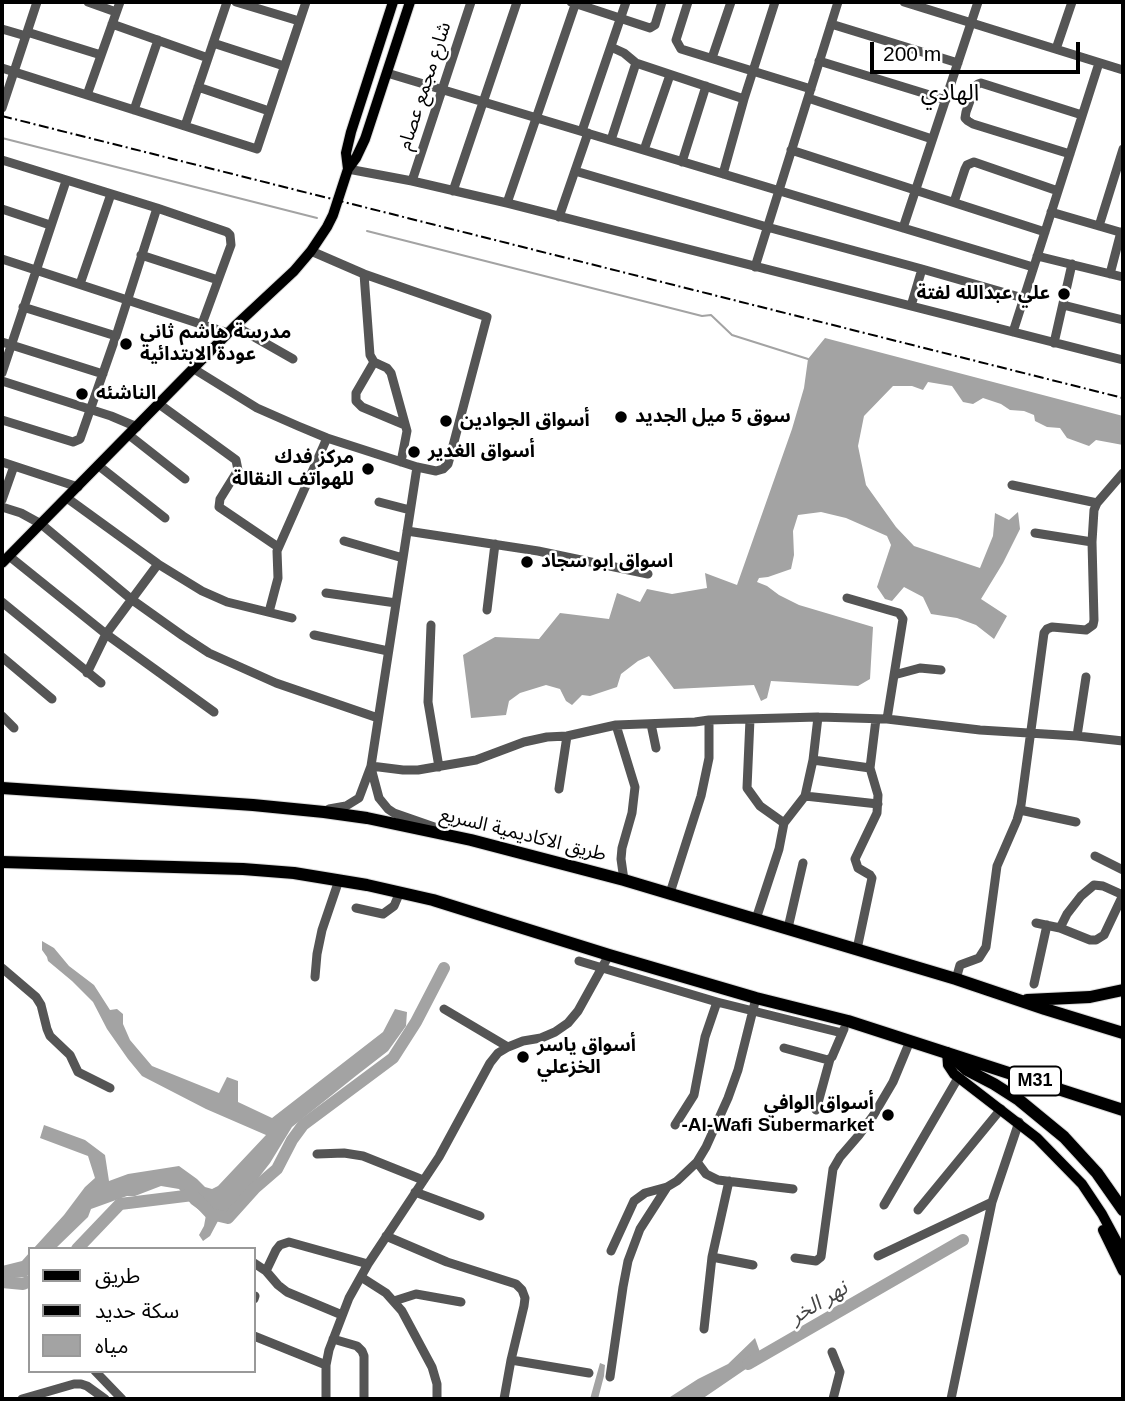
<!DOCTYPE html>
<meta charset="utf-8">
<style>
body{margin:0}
#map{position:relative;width:1125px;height:1401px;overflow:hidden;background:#fff;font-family:Arial,"Noto Sans Arabic",sans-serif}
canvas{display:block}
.frame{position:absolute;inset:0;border:4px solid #000;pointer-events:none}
.legend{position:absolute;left:28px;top:1247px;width:228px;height:126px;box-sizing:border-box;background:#fff;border:2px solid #999;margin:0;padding:9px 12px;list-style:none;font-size:21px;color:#000}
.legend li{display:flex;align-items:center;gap:14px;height:35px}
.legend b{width:35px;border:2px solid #999}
.scale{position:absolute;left:870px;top:42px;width:210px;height:32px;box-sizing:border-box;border:4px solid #000;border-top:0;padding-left:9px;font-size:21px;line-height:24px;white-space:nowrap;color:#000;-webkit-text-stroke:5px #fff;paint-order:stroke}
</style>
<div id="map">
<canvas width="1125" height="1401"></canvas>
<div class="frame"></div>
<ul class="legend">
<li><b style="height:9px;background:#000"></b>طريق</li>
<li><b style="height:9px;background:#000"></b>سكة حديد</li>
<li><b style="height:19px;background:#a3a3a3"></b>مياه</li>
</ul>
<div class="scale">200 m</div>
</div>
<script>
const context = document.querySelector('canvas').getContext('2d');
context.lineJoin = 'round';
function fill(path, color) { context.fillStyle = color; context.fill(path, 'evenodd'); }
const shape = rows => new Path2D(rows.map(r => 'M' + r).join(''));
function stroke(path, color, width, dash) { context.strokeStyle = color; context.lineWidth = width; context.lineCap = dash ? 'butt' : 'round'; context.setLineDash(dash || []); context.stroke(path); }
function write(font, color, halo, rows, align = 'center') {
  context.font = font + ' Arial,"Noto Sans Arabic",sans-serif'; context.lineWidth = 5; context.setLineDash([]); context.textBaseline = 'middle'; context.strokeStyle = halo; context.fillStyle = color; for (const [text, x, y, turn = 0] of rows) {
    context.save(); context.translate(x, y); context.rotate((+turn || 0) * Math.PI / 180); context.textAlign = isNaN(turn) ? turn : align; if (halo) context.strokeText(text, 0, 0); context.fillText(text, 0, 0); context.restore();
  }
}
fill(shape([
 [825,338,1123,416,1123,445,1096,440,1089,446,1067,438,1060,428,1047,427,1035,421,1034,415,1024,411,1010,410,1001,404,983,398,973,404,963,402,952,386,928,382,923,390,912,386,893,386,864,416,858,446,866,485,896,527,914,546,980,568,993,536,995,513,1009,520,1018,512,1020,529,1003,563,981,599,1007,616,994,639,976,625,957,618,931,614,923,597,904,587,892,601,885,599,877,587,891,545,887,536,846,518,821,512,798,515,793,531,794,555,791,569,768,577,759,578,757,582,767,586,779,595,799,605,873,627,870,679,858,686,771,681,767,698,761,701,754,685,674,689,649,656,638,661,621,674,617,687,590,696,582,695,572,705,566,701,560,689,546,685,520,693,509,701,506,715,471,718,463,655,495,637,539,639,560,613,609,619,617,593,640,602,647,589,672,594,707,588,705,573,737,585,792,429,804,388,808,359],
 [42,941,54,948,69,966,94,985,110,1010,117,1009,123,1014,123,1024,130,1040,152,1066,219,1093,227,1077,238,1081,238,1102,272,1118,383,1032,395,1009,407,1012,406,1026,388,1051,357,1075,292,1127,270,1163,256,1181,218,1221,210,1236,203,1241,199,1235,204,1226,206,1215,191,1204,179,1189,161,1186,135,1196,127,1196,91,1209,88,1217,55,1249,33,1249,64,1215,85,1187,95,1178,88,1156,40,1138,44,1125,85,1140,105,1155,109,1181,128,1174,179,1166,197,1179,205,1187,212,1189,218,1186,266,1135,206,1109,142,1076,128,1059,107,1029,93,1002,72,981,48,961,47,957,42,950],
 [30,1252,30,1273,26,1277,2,1279,2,1266,22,1261],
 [755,1338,762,1358,702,1399,667,1399,698,1379,728,1364],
 [600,1363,605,1365,604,1376,598,1399,590,1399]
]), '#a3a3a3');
stroke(shape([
 [2,138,317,218],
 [367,231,702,316,711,315,732,335,808,359]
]), '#a3a3a3', 2);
stroke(shape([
 [77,1249,120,1204,193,1195,211,1214,228,1218,255,1188,277,1169,292,1140,303,1125,393,1058,416,1022,444,968],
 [2,1282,23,1284,30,1281],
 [748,1364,963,1240]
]), '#a3a3a3', 12);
const major = shape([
 [348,169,346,153,351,132,393,2],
 [2,563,235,326,294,271,311,251,327,227,333,215,348,169,356,158,365,139,410,2],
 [947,1052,948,1065,954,1074,1037,1138,1082,1184,1102,1214,1123,1253],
 [1103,1230,1123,1271]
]);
const highway = shape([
 [2,788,253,805,324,812,367,818,471,840,624,880,956,979,1045,1009,1123,1033],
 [2,862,243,869,294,873,367,885,433,900,609,955,756,998,848,1021,1123,1110],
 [1027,1000,1090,997,1123,990],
 [950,1055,967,1070,994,1084,1019,1100,1064,1137,1097,1173,1123,1210]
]);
stroke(major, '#dbdbdb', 12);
stroke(highway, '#dbdbdb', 14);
stroke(shape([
 [88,2,116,12],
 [236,2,299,21],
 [571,2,650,28,655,25,662,2],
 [688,2,676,40,681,49,811,89],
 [904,2,1123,70],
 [112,24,208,58],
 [831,24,958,63],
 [2,29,26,36],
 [27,32,101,55],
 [213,43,284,66],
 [611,47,624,53,636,63,744,99],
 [1056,49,1072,2],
 [712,58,731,2],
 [819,61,946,100],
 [2,68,257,149,306,2],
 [387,73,1033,267],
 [198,87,269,111],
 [87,95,120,2],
 [808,98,932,139],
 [2,108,37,2],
 [134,110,158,40],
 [185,126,227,2],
 [582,131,626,2],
 [611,140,636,63],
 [644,150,670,75],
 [791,150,1045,232],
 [1070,154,973,124,968,121,965,118,966,112,975,87,978,84,981,83,1082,115],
 [2,160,157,208,227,232,230,235,231,245,202,324],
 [682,162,706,86],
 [348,169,412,181,507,203,1123,360],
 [575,171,767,227,922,269,1023,298],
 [723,174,744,99,775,2],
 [412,181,471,2],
 [453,191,517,2],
 [954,202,965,169,967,165,974,162,1058,191],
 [507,203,575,5],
 [2,209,50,225],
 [1051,212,1123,233],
 [559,217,588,133],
 [1099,226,1123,149],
 [903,228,978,2],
 [141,255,218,280],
 [1037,256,1123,277],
 [2,259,228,333],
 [755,267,838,2],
 [364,274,370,355,374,362,387,368,391,373,407,431,401,462],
 [1110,274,1121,232],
 [80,284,111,194],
 [1063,305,1123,320],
 [911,306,922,269],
 [23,307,116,336],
 [235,326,293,359],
 [1013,332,1099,63],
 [2,342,103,374],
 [1054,343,1072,264],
 [374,362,356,393,356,401,362,407,405,425],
 [194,369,257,408,298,426,327,438,417,467,436,471,443,469,448,464,450,457,487,317,364,274,311,251],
 [2,373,66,181],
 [2,381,111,416,137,427],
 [159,404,236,460,238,470,220,499,219,507,278,547],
 [2,420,73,442,80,439,116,336,157,208],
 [129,435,185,479],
 [2,462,78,487],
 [99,466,165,518],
 [1012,485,1097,503],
 [67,498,158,564,202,591,227,602,292,618],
 [2,500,14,466],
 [379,502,410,510],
 [2,507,21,513,41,524,131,599,183,636,209,653,276,683,378,718],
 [407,531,538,551,648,574],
 [1035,533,1092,542],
 [344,541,403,558],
 [9,556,106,634,214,712],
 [326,593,396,603],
 [847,598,899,613,903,619,887,719],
 [2,602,101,683],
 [487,610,495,544],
 [269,612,278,578,277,551,327,438],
 [431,625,428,702,439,767],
 [314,635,388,651],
 [2,657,52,699],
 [87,673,106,634,158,564],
 [894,675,920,668,941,670],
 [2,716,14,728],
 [750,719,747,788,760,806,784,823],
 [651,724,656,748],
 [616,725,635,787,632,813,622,848,621,859,624,880],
 [1077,736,1086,677],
 [813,760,870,768],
 [371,766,403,770,418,770,476,760,524,742,547,737,567,736,616,725,695,722,709,720,818,717,887,719,980,730,1077,736,1123,741],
 [371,768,379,798,388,809,394,813,440,829],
 [559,789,567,736],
 [805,796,878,804],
 [329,809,346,806,359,798,371,766,417,467],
 [1020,810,1076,822],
 [1095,856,1123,870],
 [670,893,701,796,709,758,709,720],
 [356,908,383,914,394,906,400,892],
 [756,919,779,849,784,823,805,796,813,760,818,717],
 [1036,923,1060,928,1090,940,1096,940,1104,935,1123,895],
 [788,928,803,863],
 [1060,928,1067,914,1081,896,1094,885,1103,886,1123,895],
 [857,949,872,878,870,875,858,868,855,859,877,813,878,795,870,768,876,719],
 [579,961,717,1002,842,1033],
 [2,968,36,997,41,1005,47,1029,50,1036,70,1055,78,1072,110,1088],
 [315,977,317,954,322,930,339,880],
 [956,979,960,965,979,958,986,947,997,866,1017,820,1021,805,1044,633,1047,629,1052,627,1086,630,1093,625,1094,620,1092,542,1094,510,1097,503,1123,473],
 [1034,984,1047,925],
 [444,1009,508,1047],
 [784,1048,828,1060,832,1057,844,1029],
 [816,1110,830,1059],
 [675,1125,694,1095,705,1037,717,1002],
 [317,1154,344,1153,363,1156,423,1180],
 [697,1162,706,1174,718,1180,793,1189],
 [415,1192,480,1216],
 [884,1205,958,1078],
 [918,1210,1001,1109],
 [386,1236,447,1262,516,1284,522,1290,525,1298,524,1306,511,1360,504,1399],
 [611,1251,634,1201,645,1193,667,1187,677,1181,697,1162,706,1147,728,1098,738,1070,756,998],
 [878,1256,992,1202],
 [712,1257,753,1265],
 [795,1258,816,1261,821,1257,833,1169,840,1157,859,1135,873,1116,893,1082,910,1041],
 [254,1263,266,1271,278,1285,287,1292,342,1315],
 [266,1271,276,1250,280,1245,289,1242,368,1264],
 [361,1277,386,1293,402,1311,432,1367,437,1384,437,1399],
 [254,1299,255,1296],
 [394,1301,416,1294,461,1302],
 [704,1329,712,1257,729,1181],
 [254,1336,326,1365],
 [333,1339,357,1346,362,1351,364,1356,364,1399],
 [832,1352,840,1372,833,1399],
 [511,1360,589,1373],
 [95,1371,122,1399],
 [610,1377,623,1287,628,1261,640,1229,667,1187],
 [22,1399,74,1384,81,1384,87,1386,105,1399],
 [326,1399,326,1365,329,1350,349,1298,368,1264,439,1157,490,1063,498,1053,508,1047,523,1041,541,1038,555,1032,568,1023,578,1011,609,955],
 [951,1399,992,1202,1019,1122]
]), '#555', 9);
stroke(major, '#000', 10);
stroke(highway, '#000', 12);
stroke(shape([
 [2,116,1123,398]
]), '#000', 2, [10, 3.5, 2, 3.5]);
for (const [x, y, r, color] of [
 [1064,294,7,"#000"],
 [126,344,7,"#000"],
 [82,394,7,"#000"],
 [621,417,7,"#000"],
 [446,421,7,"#000"],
 [414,452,7,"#000"],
 [368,469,7,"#000"],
 [527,562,7,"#000"],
 [523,1057,7,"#000"],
 [888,1115,7,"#000"]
]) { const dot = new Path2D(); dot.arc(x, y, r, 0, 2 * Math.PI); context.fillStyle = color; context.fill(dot); stroke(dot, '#fff', 2.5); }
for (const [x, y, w] of [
 [1035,1081,52]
]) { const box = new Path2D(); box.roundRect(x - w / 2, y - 14.5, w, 29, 5); context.fillStyle = '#fff'; context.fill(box); stroke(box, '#000', 2); }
write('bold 18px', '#000', null, [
 ["M31",1035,1081]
]);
write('19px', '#000', '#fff', [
 ["شارع مجمع عصام",425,86,-72],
 ["طريق الاكاديمية السريع",523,835,14]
]);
write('bold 19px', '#000', '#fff', [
 ["علي عبدالله لفتة",1050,294,"right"],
 ["مدرسة هاشم ثاني",140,333],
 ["عودة الابتدائية",140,355],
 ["الناشئه",96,394],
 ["سوق 5 ميل الجديد",635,417],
 ["أسواق الجوادين",460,421],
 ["أسواق الغدير",428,452],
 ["مركز فدك",354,458,"right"],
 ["للهواتف النقالة",354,480,"right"],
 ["اسواق ابو سجاد",541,562],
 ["أسواق ياسر",537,1046],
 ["الخزعلي",537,1068],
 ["أسواق الوافي",874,1104,"right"],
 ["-Al-Wafi Subermarket",874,1126,"right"]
], 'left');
write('italic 21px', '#444', '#fff', [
 ["نهر الخر",819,1303,-31]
]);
write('23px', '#000', '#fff', [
 ["الهادي",950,94]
]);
</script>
